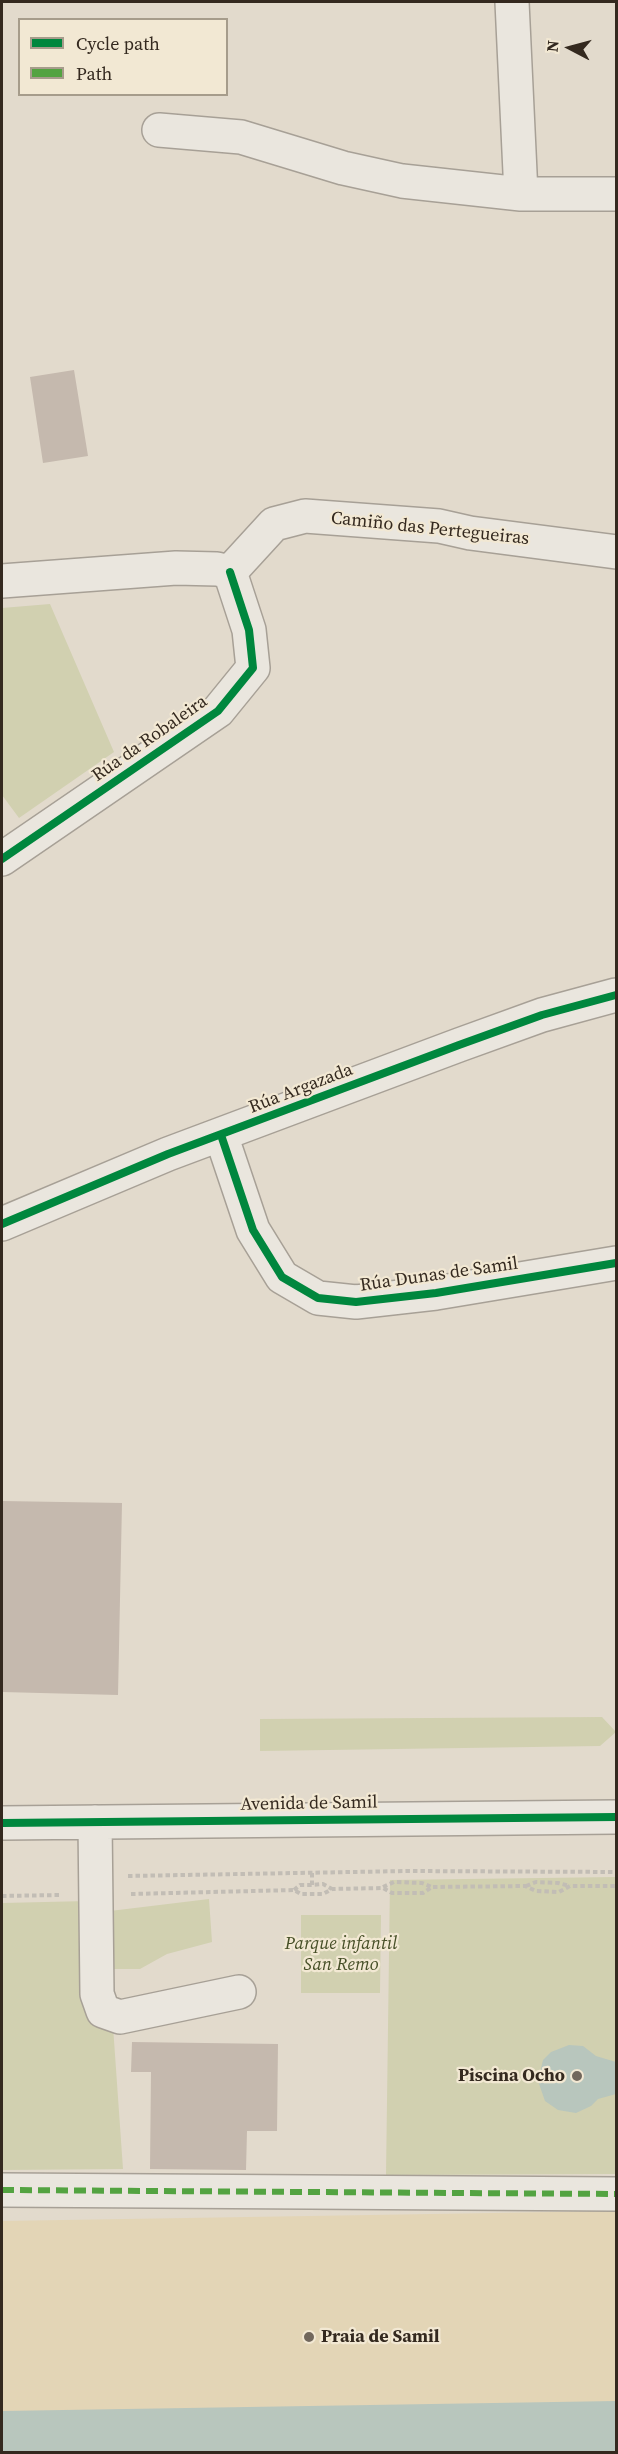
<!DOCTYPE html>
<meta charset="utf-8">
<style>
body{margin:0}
#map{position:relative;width:618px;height:2454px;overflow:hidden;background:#e2dacc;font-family:"Source Serif 4",serif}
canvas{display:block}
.frame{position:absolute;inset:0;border:3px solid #34291f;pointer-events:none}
.legend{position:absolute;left:18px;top:18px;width:210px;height:78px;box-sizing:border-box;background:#f2e8d3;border:2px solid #a69c8b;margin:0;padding:8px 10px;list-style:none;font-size:18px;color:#34291f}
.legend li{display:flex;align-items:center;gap:12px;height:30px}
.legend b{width:30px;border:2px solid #a69c8b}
.north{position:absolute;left:540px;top:18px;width:60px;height:60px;-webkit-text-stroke:4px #f2e8d3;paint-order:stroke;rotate:276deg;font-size:16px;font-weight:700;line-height:24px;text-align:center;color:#34291f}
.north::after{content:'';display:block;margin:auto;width:21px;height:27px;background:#34291f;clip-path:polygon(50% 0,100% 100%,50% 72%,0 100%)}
</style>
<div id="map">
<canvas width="618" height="2454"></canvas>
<div class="frame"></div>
<ul class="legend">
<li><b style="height:8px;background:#00873e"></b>Cycle path</li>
<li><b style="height:8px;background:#53a341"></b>Path</li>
</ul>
<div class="north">N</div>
</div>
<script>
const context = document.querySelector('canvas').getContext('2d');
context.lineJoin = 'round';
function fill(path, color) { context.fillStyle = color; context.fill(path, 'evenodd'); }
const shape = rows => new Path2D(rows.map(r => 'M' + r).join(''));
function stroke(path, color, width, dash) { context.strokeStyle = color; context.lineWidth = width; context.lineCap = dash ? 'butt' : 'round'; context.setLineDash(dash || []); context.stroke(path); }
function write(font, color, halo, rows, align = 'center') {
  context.font = font + ' "Source Serif 4",serif'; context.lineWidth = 4.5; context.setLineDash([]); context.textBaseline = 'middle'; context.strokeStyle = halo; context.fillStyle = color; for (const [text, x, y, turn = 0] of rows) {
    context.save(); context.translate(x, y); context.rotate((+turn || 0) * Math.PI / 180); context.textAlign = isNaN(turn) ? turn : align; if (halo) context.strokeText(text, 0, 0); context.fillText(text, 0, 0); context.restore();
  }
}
fill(shape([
 [50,604,114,752,19,818,2,795,2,608],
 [602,1717,616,1732,600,1746,260,1751,260,1719],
 [616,1877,616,2174,386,2175,390,1880],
 [209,1899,212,1942,167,1954,140,1969,109,1969,123,2169,2,2170,2,1903,88,1901,110,1911],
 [301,1915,381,1915,380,1993,301,1993]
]), '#d1d0b0');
fill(shape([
 [616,2211,616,2452,2,2452,2,2221]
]), '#e3d5b6');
fill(shape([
 [569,2045,583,2046,596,2056,616,2062,616,2094,598,2099,591,2106,576,2113,558,2110,545,2101,538,2081,543,2060,551,2052],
 [616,2401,616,2452,2,2452,2,2411]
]), '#b8c6bd');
fill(shape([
 [74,370,88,456,43,463,30,377],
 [2,1501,122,1503,118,1695,2,1692],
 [132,2042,278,2044,277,2131,247,2131,246,2170,150,2169,151,2072,131,2072]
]), '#c5b9ae');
const minor = shape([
 [512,2,521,194,616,194],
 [159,130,241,137,343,168,402,181,521,194],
 [230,572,274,524,305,516,439,526,470,533,616,552],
 [2,581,176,568,217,569,230,572],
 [2,859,218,711,253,668,249,630,230,572],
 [221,1135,253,1230,282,1277,318,1298,356,1302,436,1293,616,1263],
 [2,1224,168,1154,459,1045,542,1015,616,995],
 [95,1822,97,1994,103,2011,120,2017,239,1992],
 [2,1823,616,1817],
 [2,2190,616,2194]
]);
stroke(minor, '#a7a096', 36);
stroke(shape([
 [128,1876,408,1871,616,1872],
 [312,1885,312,1873],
 [526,1886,536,1882,558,1883,570,1886],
 [383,1887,394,1882,422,1883,432,1887],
 [294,1890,300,1885,312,1885,323,1884,332,1889],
 [131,1894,294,1890,301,1894,323,1894,332,1889,383,1888,392,1893,423,1893,432,1887,525,1886,536,1891,559,1892,570,1886,616,1886],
 [2,1896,61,1895]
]), '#c2bdb5', 4, [4.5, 3]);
stroke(minor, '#eae6de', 33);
stroke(shape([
 [2,2190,616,2194]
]), '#53a341', 6, [12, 6]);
stroke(shape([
 [2,859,218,711,253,668,249,630,230,572],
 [221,1135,253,1230,282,1277,318,1298,356,1302,436,1293,616,1263],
 [2,1224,168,1154,459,1045,542,1015,616,995],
 [2,1823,616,1817]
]), '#00873e', 8);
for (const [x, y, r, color] of [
 [577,2076,6,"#71675c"],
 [309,2337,6,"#71675c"]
]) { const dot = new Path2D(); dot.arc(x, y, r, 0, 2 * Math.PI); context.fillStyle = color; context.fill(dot); stroke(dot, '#f2e8d3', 2); }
write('18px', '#34291f', '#f2e8d3', [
 ["Camiño das Pertegueiras",430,529,6],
 ["Rúa da Robaleira",150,739,-35],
 ["Rúa Argazada",301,1089,-21],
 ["Rúa Dunas de Samil",439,1275,-8],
 ["Avenida de Samil",309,1804,-1]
]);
write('italic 18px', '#464f27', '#f2e8d3', [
 ["Parque infantil",341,1944],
 ["San Remo",341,1965]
]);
write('bold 18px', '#34291f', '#f2e8d3', [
 ["Piscina Ocho",565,2076],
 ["Praia de Samil",321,2337,"left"]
], 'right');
</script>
